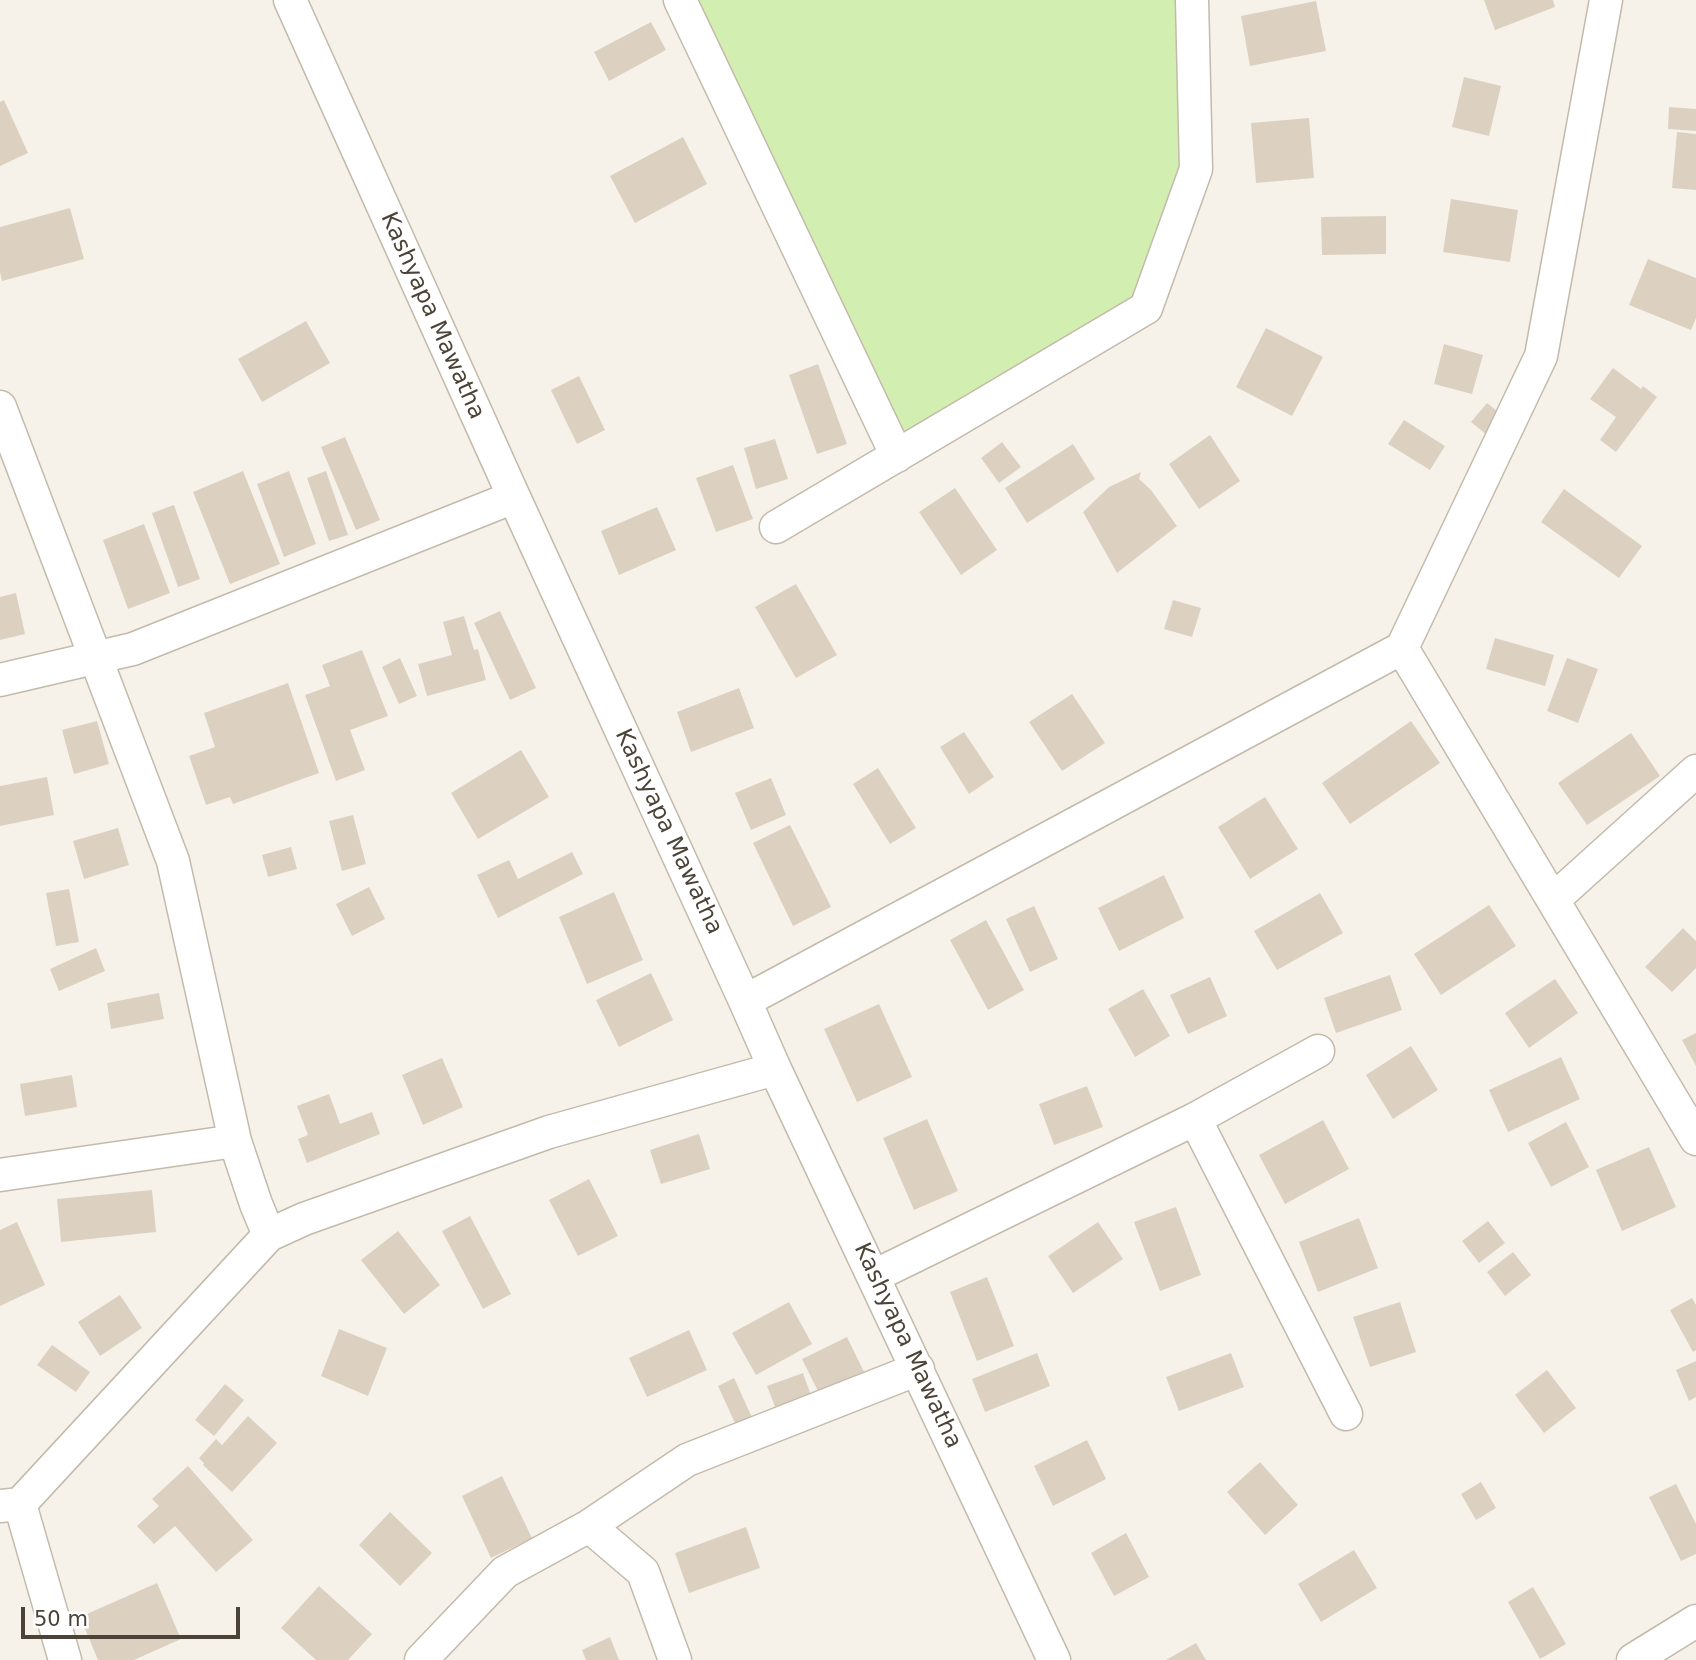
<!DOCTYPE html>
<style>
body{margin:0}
#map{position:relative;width:1696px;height:1660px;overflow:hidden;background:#f6f2ea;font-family:"DejaVu Sans",sans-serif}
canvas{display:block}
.scale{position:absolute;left:21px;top:1607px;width:219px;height:32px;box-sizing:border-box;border:4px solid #4b4337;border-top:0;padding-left:9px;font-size:21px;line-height:24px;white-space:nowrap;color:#4b4337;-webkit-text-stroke:5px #fff;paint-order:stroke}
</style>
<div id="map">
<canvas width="1696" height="1660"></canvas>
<div class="scale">50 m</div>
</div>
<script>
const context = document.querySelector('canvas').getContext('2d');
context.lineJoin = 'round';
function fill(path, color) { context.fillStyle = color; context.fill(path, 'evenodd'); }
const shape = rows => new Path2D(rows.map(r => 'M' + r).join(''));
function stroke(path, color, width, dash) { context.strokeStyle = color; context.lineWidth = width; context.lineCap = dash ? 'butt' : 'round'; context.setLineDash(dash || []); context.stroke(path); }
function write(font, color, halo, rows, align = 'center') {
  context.font = font + ' "DejaVu Sans",sans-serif'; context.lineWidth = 5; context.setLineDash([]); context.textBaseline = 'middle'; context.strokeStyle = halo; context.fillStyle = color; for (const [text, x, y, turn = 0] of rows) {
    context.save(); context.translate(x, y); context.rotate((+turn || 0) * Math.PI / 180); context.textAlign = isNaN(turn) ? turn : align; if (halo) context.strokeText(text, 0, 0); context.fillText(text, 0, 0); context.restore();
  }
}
fill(shape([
 [680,0,1192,0,1196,169,1146,308,897,456]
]), '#d2eeb0');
fill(shape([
 [1484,0,1553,0,1555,7,1495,30],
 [1316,1,1326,51,1250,66,1241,16],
 [651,22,666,50,609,81,594,52],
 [1464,77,1501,86,1489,136,1452,127],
 [4,100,28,153,0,166,0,102],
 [1669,107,1696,109,1696,131,1668,129],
 [1309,118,1314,178,1256,183,1251,123],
 [1677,132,1696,134,1696,190,1672,188],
 [683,137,707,184,635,223,610,176],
 [1451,199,1518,210,1510,262,1443,252],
 [70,208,84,259,2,281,0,272,0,227],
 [1386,216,1386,254,1322,255,1321,217],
 [1648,259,1696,278,1696,318,1691,330,1629,305],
 [306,321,330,363,262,402,238,359],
 [1266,328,1323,357,1292,416,1236,387],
 [1444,344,1483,355,1472,394,1434,384],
 [818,364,847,444,817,454,789,375],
 [1613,368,1641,389,1643,386,1657,397,1616,452,1600,440,1616,417,1590,399],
 [579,376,605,430,577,444,551,390],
 [1487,403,1503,416,1487,435,1471,422],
 [1404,420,1445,446,1430,470,1388,444],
 [1210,435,1240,481,1199,509,1169,464],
 [345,437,380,520,356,530,321,447],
 [775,439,788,479,756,489,744,448],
 [1002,442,1021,467,999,483,981,458],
 [1073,444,1095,479,1027,523,1005,488],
 [733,465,753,519,716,532,696,478],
 [243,471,280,564,230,584,193,492],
 [289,471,316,544,284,557,257,484],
 [326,471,348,535,329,541,307,478],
 [1141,472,1139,479,1151,490,1177,526,1117,573,1083,512,1109,487],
 [955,488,997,550,961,575,919,512],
 [1564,489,1642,546,1619,578,1541,522],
 [174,505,200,579,178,587,152,513],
 [657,507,676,550,619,575,601,531],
 [144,524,170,593,128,609,103,540],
 [796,584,837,655,796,678,755,607],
 [16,593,25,634,0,640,0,597],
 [1173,600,1201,608,1192,637,1164,629],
 [500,611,536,688,510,700,474,623],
 [464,616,474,650,478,649,486,680,427,696,418,664,452,655,443,622],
 [1495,638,1554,655,1545,686,1486,669],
 [362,650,388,716,350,730,365,770,336,781,305,695,330,686,322,665],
 [400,658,417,696,399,704,382,667],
 [1567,658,1598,669,1578,723,1547,711],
 [288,683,319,773,233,804,230,797,206,805,189,756,215,747,204,713],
 [739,688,754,728,691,752,677,712],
 [1072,694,1105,743,1062,771,1029,722],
 [97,721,109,764,74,774,62,730],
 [1411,721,1440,763,1350,824,1322,783],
 [964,732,994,777,969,794,940,747],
 [1631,733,1660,776,1587,825,1558,783],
 [521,750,549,797,478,839,451,793],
 [878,768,916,828,890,844,853,784],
 [47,777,54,815,0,826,0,786],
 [771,778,786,815,751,830,735,793],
 [1265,797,1298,849,1250,879,1218,827],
 [353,815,366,864,342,871,329,821],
 [790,825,831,907,793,926,753,843],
 [118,828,129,865,84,879,73,841],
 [291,847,297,869,268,877,262,855],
 [572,852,583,874,498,918,477,875,509,860,518,879],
 [1164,875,1184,918,1119,951,1098,908],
 [369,887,385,919,352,936,336,904],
 [69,889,79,942,56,946,46,893],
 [614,892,643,960,587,984,559,917],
 [1320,893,1343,933,1277,970,1254,931],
 [1489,905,1516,946,1441,995,1414,954],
 [1034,906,1058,959,1030,972,1006,919],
 [986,920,1024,990,988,1010,950,940],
 [1683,928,1696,941,1696,968,1672,992,1645,967],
 [96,948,105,971,59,991,50,969],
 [651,973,673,1020,619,1047,596,1000],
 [1390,975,1402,1010,1336,1033,1324,998],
 [1210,977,1227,1016,1188,1034,1170,995],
 [1555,979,1578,1013,1529,1048,1505,1013],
 [1143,989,1170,1036,1135,1057,1108,1009],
 [159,993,164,1019,111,1029,107,1003],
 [879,1004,912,1077,857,1102,824,1029],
 [1696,1033,1696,1066,1682,1040],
 [1411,1046,1438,1090,1393,1119,1366,1075],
 [1561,1057,1580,1099,1508,1132,1489,1090],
 [442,1058,463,1107,423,1125,402,1075],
 [72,1075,77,1107,25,1116,20,1084],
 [1087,1086,1103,1127,1054,1145,1039,1104],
 [329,1094,340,1124,372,1112,380,1134,307,1163,298,1139,308,1135,297,1106],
 [927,1119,958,1191,914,1210,883,1138],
 [1323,1120,1349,1169,1285,1204,1259,1155],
 [1566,1122,1589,1167,1551,1187,1528,1143],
 [699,1134,710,1169,661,1184,650,1150],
 [1649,1147,1676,1207,1622,1231,1596,1170],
 [589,1179,618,1236,578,1256,549,1200],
 [152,1190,156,1232,61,1242,57,1199],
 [1176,1207,1201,1275,1160,1291,1134,1222],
 [470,1216,511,1294,483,1309,442,1231],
 [1359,1218,1378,1268,1318,1292,1299,1242],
 [1488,1221,1505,1243,1479,1263,1462,1241],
 [17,1222,45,1285,0,1306,0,1230],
 [1098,1222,1123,1259,1073,1293,1048,1256],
 [398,1231,440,1285,404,1314,361,1260],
 [1513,1252,1531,1275,1505,1296,1487,1272],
 [987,1277,1014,1346,977,1361,950,1292],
 [120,1295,142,1328,100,1356,78,1322],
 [1692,1298,1696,1305,1696,1350,1693,1352,1670,1310],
 [789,1302,812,1344,756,1375,732,1333],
 [1400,1302,1416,1352,1370,1367,1353,1317],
 [339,1329,387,1348,368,1396,321,1376],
 [689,1330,707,1370,647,1397,629,1358],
 [847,1337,864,1372,820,1395,802,1359],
 [52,1345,90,1372,76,1392,37,1365],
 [1037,1353,1050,1386,985,1412,972,1379],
 [1231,1353,1244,1387,1179,1411,1166,1377],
 [1696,1361,1696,1397,1689,1401,1676,1370],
 [1547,1370,1576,1408,1544,1433,1515,1395],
 [803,1373,814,1404,779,1417,767,1386],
 [734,1378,756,1426,740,1434,718,1386],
 [225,1384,244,1400,214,1436,195,1420],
 [248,1416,277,1443,232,1492,203,1465,204,1463,199,1458,216,1439,222,1445],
 [1087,1440,1106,1479,1053,1506,1034,1466],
 [1260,1462,1298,1505,1265,1535,1227,1492],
 [188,1466,253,1540,216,1572,175,1526,154,1544,137,1526,159,1506,152,1499],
 [502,1476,532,1538,491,1558,462,1496],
 [1481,1482,1496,1508,1476,1520,1461,1494],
 [1676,1484,1696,1524,1696,1554,1681,1561,1649,1497],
 [390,1512,432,1553,400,1586,359,1545],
 [746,1527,760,1568,689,1593,675,1553],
 [1126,1533,1149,1577,1114,1596,1091,1553],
 [1354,1550,1377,1588,1321,1622,1298,1584],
 [157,1583,181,1639,134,1660,98,1660,80,1617],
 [319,1586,372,1634,348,1660,316,1660,281,1628],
 [1533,1587,1566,1644,1540,1659,1508,1602],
 [610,1637,619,1660,586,1660,582,1650],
 [1196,1643,1206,1660,1166,1660]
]), '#dcd1c1');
const street = shape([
 [290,0,514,497,745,1001,775,1069,1054,1660],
 [680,0,897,456],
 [0,407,173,861,235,1141,256,1204,269,1235,20,1504,0,1506],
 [776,527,1146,308,1196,169,1192,0],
 [1402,648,1696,1139],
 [0,680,133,649,514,497],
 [1553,900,1696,771],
 [745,1001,1402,648,1541,356,1606,0],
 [1195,1119,1318,1051],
 [0,1175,235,1141],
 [269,1235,304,1219,549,1132,775,1069],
 [874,1276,1195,1119,1346,1414],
 [20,1504,65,1660],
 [589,1526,687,1460,918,1369],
 [421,1660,505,1572,589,1526,643,1572,675,1660],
 [1633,1660,1696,1621]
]);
stroke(street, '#c3baab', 35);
stroke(street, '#fff', 32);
write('23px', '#4b4337', '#fff', [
 ["Kashyapa Mawatha",432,316,66],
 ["Kashyapa Mawatha",668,832,65],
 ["Kashyapa Mawatha",907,1346,65]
]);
</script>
